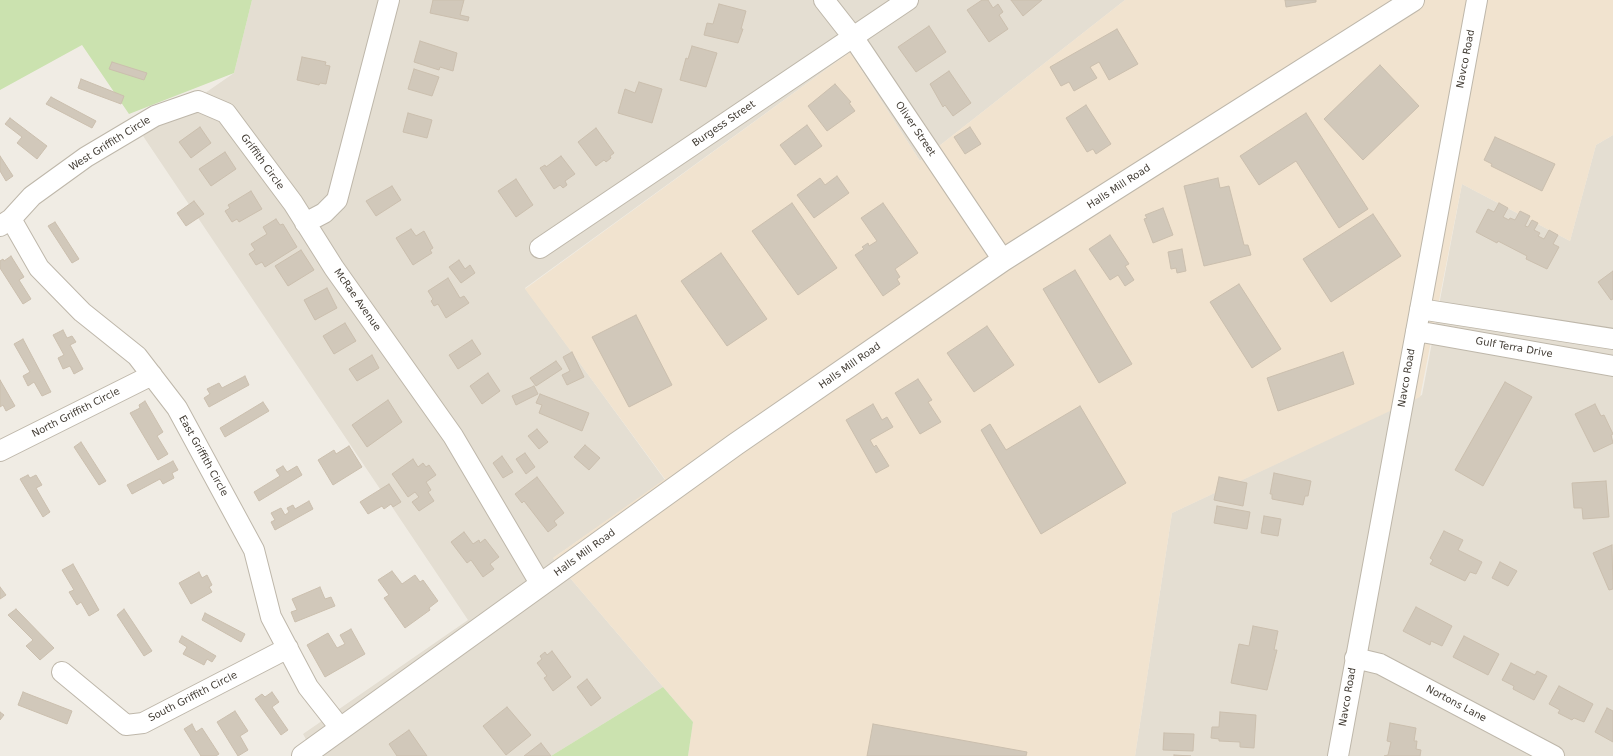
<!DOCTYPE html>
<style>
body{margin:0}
canvas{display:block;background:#f0ece4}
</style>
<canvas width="1613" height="756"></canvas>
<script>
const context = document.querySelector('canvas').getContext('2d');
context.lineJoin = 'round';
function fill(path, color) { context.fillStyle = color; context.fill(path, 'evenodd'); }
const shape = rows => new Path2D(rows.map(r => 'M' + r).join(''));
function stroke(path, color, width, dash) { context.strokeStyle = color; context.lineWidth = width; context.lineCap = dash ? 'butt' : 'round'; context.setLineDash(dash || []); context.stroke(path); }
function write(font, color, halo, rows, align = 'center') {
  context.font = font + ' "DejaVu Sans",sans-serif'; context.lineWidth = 3; context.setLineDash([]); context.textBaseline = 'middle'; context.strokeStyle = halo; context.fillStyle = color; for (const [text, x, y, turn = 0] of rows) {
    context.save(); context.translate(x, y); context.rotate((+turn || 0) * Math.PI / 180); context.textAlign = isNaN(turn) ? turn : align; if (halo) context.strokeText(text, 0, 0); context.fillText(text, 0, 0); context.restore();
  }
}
fill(shape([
 [252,0,1125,0,920,161,850,52,525,288,665,480,553,558,663,687,551,756,315,756,303,734,468,620,143,136,234,73],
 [1613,135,1613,756,1135,756,1172,513,1422,395,1462,184,1570,241,1596,145]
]), '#e4ded2');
fill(shape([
 [1125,0,1613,0,1613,135,1596,145,1570,241,1462,184,1420,397,1172,513,1135,756,688,756,693,722,553,558,665,479,525,289,850,52,920,161]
]), '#f1e3cf');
fill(shape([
 [0,0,252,0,234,73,129,114,82,45,0,90],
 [663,687,693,722,688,756,551,756]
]), '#cbe2af');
const building = shape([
 [433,0,464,0,460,15,469,17,468,21,430,13,433,0],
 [982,0,988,0,993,8,998,4,1003,12,999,15,1008,29,989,42,967,10,982,0],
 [1011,0,1042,0,1023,16,1011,0],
 [1285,0,1316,0,1316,2,1286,7,1285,0],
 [719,4,746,11,741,29,743,29,738,43,704,35,707,23,713,24,719,4],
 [929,26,946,52,916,72,898,47,929,26],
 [1117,29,1138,64,1109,80,1099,62,1090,67,1097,78,1074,91,1069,82,1061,86,1050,67,1117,29],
 [420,41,457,53,453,71,440,67,439,70,414,62,420,41],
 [692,46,717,53,706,87,680,80,686,58,688,59,692,46],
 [302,57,326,62,325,65,330,66,326,84,320,83,319,85,297,80,302,57],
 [112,62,147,73,144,80,109,69,112,62],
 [1380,65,1419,106,1363,160,1324,119,1380,65],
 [414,69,439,77,432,96,408,89,414,69],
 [949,71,971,103,953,116,945,105,943,107,930,84,949,71],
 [81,79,124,96,121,104,78,88,81,79],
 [639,82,662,89,652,123,618,113,625,89,635,93,639,82],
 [835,84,851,102,849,103,855,111,827,131,808,106,835,84],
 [51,97,96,121,92,128,46,104,51,97],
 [1086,105,1111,144,1096,154,1093,149,1087,152,1066,118,1086,105],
 [408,113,432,120,427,138,403,132,408,113],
 [1306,113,1368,209,1339,228,1296,161,1259,185,1240,156,1306,113],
 [10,118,47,146,37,159,17,143,22,137,5,124,10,118],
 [807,125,822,146,795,165,780,145,807,125],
 [200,127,211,143,191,158,179,142,200,127],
 [970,127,981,144,965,154,954,137,970,127],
 [596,128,614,153,610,156,611,158,606,162,604,160,596,166,578,142,596,128],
 [1495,137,1555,164,1542,191,1491,166,1492,164,1484,160,1495,137],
 [225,152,236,169,211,186,199,169,225,152],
 [0,156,13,176,6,181,0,171,0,156],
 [561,156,575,174,565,181,567,185,563,188,560,185,554,189,540,168,545,165,546,167,561,156],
 [837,176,849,193,814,218,797,195,820,178,825,185,837,176],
 [1218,178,1220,188,1229,186,1244,245,1248,245,1251,255,1204,266,1184,186,1218,178],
 [516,179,533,205,516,217,498,191,516,179],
 [392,186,401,200,376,216,366,201,392,186],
 [251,191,262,209,239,222,237,219,232,222,225,211,230,208,228,205,251,191],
 [194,201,204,214,186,226,177,213,194,201],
 [792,203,837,268,798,295,752,231,792,203],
 [883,203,918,253,895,269,900,277,897,279,900,284,883,296,855,255,864,249,862,247,868,243,869,246,877,241,861,218,883,203],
 [1499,203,1508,208,1503,217,1509,220,1510,218,1515,220,1520,211,1530,216,1525,226,1528,227,1532,220,1538,223,1534,230,1540,233,1538,236,1544,239,1549,230,1558,235,1553,244,1559,247,1547,269,1526,259,1527,256,1498,241,1497,243,1476,232,1488,209,1494,212,1499,203],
 [1163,208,1173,235,1153,243,1144,219,1147,218,1145,215,1163,208],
 [1373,214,1401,256,1331,302,1303,259,1373,214],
 [276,219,280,225,283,224,297,247,265,267,262,262,256,265,249,254,255,250,251,244,267,234,263,227,276,219],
 [55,222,79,259,72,263,48,226,55,222],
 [411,229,416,236,424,231,433,248,430,250,432,253,413,265,396,238,411,229],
 [1110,235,1129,264,1125,266,1134,280,1125,286,1118,275,1110,280,1089,249,1110,235],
 [1182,249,1186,271,1177,273,1176,268,1171,269,1168,252,1182,249],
 [301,250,314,270,288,286,275,266,301,250],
 [721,253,767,319,727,346,681,281,721,253],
 [11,256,24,277,19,280,31,299,23,304,0,268,0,261,3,259,4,261,11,256],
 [459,260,465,269,470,265,475,273,461,283,449,267,459,260],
 [1075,270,1132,364,1099,383,1043,289,1075,270],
 [1613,271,1613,299,1611,300,1598,282,1613,271],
 [448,278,460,298,464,296,469,303,446,318,438,304,434,306,431,301,433,299,428,291,448,278],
 [1239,284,1281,349,1252,368,1210,302,1239,284],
 [327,288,337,308,315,320,304,300,327,288],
 [636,315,672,385,629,407,592,337,636,315],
 [345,323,356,341,334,354,323,336,345,323],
 [987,326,1014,365,974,392,947,353,987,326],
 [63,330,67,338,72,336,76,342,70,345,83,369,74,374,70,366,63,369,58,358,64,355,53,335,63,330],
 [23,339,51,392,42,396,34,382,28,386,23,376,30,372,14,344,23,339],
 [472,340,481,354,458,369,449,355,472,340],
 [572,352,584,377,567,385,562,375,570,371,563,357,572,352],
 [1343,352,1354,384,1278,411,1267,378,1343,352],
 [372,355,379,368,357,381,349,369,372,355],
 [556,361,562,369,536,386,530,378,556,361],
 [488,373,500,391,482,404,470,386,488,373],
 [245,376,249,385,209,407,204,398,210,394,207,389,219,383,222,388,245,376],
 [918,379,932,400,928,402,941,422,920,434,895,393,918,379],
 [0,380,15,406,6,411,3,405,0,407,0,380],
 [1505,382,1532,397,1483,486,1455,470,1505,382],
 [534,386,538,394,516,405,512,396,534,386],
 [540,394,589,413,582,431,539,413,542,405,536,403,540,394],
 [388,400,402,422,367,447,352,425,388,400],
 [145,401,163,432,157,436,168,454,158,460,130,413,140,408,139,405,145,401],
 [263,402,269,411,225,437,220,428,263,402],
 [873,404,882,420,887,417,893,427,870,440,874,447,876,445,889,466,876,473,846,420,873,404],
 [1595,404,1601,416,1604,415,1613,434,1611,435,1613,443,1594,452,1575,414,1595,404],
 [1080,406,1126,483,1041,534,981,430,990,424,1006,450,1080,406],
 [537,429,548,442,539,449,528,436,537,429],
 [81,442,106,481,99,485,74,447,81,442],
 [585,445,600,458,589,470,574,457,585,445],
 [349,446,362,467,333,485,318,460,334,450,336,454,349,446],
 [525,453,535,467,526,474,516,459,525,453],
 [502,456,513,472,503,478,493,463,502,456],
 [413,459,418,467,423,463,426,467,429,465,436,475,426,482,431,490,428,492,434,501,419,511,412,502,419,497,415,492,408,497,392,474,413,459],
 [173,461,178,470,172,473,174,478,163,484,160,479,132,494,127,485,173,461],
 [283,466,287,472,297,466,302,475,259,501,254,492,280,476,276,470,283,466],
 [1274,473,1311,481,1308,496,1305,496,1303,505,1272,499,1272,494,1270,494,1274,473],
 [28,475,30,478,36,475,42,485,36,488,50,512,43,517,20,479,28,475],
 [537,477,564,513,554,521,557,525,548,532,524,501,522,503,515,494,537,477],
 [1219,477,1247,483,1243,506,1214,500,1219,477],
 [1606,481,1609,517,1583,519,1582,508,1574,508,1572,483,1606,481],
 [389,484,401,502,393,507,391,504,384,509,382,506,368,514,360,502,389,484],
 [309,501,313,509,275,530,271,522,275,520,271,513,281,508,285,515,289,512,287,508,293,505,295,509,309,501],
 [1217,506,1250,512,1247,529,1214,523,1217,506],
 [1264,516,1281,519,1278,536,1261,533,1264,516],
 [1444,531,1463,540,1458,550,1482,562,1476,574,1470,572,1465,581,1430,564,1433,560,1430,558,1444,531],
 [464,532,473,544,479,540,480,543,485,539,499,557,490,564,494,569,483,577,471,560,467,563,451,542,464,532],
 [1612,545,1613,589,1609,590,1593,553,1612,545],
 [1500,562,1517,571,1508,586,1492,578,1500,562],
 [73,564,99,610,89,616,81,602,77,605,69,592,74,590,62,570,73,564],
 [392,571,402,584,415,575,420,582,423,580,438,601,429,608,430,610,405,628,384,598,389,595,378,580,392,571],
 [199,572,202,578,207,575,212,585,209,587,212,592,191,604,179,583,199,572],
 [0,587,6,595,0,599,0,587],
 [320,587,325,599,331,597,335,606,295,622,291,612,297,610,292,599,320,587],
 [1416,607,1452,626,1442,646,1431,641,1430,645,1403,631,1416,607],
 [16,609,54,648,40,660,26,646,33,640,8,615,16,609],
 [124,609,152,651,144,656,117,615,124,609],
 [205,613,245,634,241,642,202,620,205,613],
 [1253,626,1278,631,1274,650,1277,650,1267,690,1231,683,1239,644,1249,646,1253,626],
 [351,629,365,654,325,677,307,645,328,633,337,648,345,644,340,635,351,629],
 [182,636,216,656,212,662,207,659,204,665,183,654,187,647,179,642,182,636],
 [1464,636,1499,654,1488,675,1453,657,1464,636],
 [552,651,571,677,553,691,544,678,547,676,537,663,542,659,540,656,545,652,547,655,552,651],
 [1511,663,1535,675,1537,671,1547,676,1534,700,1513,689,1514,686,1502,680,1511,663],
 [587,679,601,698,591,706,577,687,587,679],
 [1559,686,1593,704,1584,722,1574,718,1572,720,1558,713,1560,710,1549,704,1559,686],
 [23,692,72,711,67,724,18,705,23,692],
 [272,692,279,702,272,707,288,730,281,735,255,699,262,694,265,697,272,692],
 [507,707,531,735,506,755,483,726,507,707],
 [1607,708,1613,711,1613,742,1595,732,1607,708],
 [235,711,248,731,240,736,248,750,238,756,217,722,235,711],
 [0,712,4,715,0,720,0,712],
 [1220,712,1256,715,1254,748,1240,747,1240,742,1219,741,1219,739,1211,738,1212,727,1219,727,1220,712],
 [1390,723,1416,728,1414,741,1417,741,1416,749,1421,750,1420,756,1384,756,1388,755,1391,742,1387,741,1390,723],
 [192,724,196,732,202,728,219,754,216,756,201,756,184,729,192,724],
 [873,724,1027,752,1026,756,867,756,873,724],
 [409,730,427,756,397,756,389,744,409,730],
 [1164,733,1194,734,1193,751,1163,750,1164,733],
 [541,743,551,756,524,756,541,743],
 [1174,755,1191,756,1174,756,1174,755]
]);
fill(building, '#d1c8ba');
stroke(building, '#cbbfae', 1);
const minor = shape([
 [824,0,853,37,1003,260],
 [11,219,39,268,82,312,137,356,177,408,254,550,271,617,308,687,341,729],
 [305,223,324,213,337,200,389,0],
 [0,226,11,219,32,196,86,157,155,116,198,101,226,113,293,203,334,268,453,436,541,585],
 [540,248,908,0],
 [1420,309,1613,339],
 [1416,331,1613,366],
 [0,451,152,375],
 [1355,658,1380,664,1554,756],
 [62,672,126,725,143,723,288,648],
 [1338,756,1477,0]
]);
const tertiary = shape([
 [303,756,736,444,1003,260,1413,0]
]);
stroke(minor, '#beb7aa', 22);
stroke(tertiary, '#beb7aa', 24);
stroke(minor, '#fff', 20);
stroke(tertiary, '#fff', 22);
write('10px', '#423c34', '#fff', [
 ["Navco Road",1466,59,-79],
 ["Burgess Street",724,124,-34],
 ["Oliver Street",915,129,56],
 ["West Griffith Circle",110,144,-32],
 ["Griffith Circle",262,162,54],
 ["Halls Mill Road",1119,187,-33],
 ["McRae Avenue",357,300,55],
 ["Gulf Terra Drive",1514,348,10],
 ["Halls Mill Road",850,366,-35],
 ["Navco Road",1407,378,-80],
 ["North Griffith Circle",76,413,-27],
 ["East Griffith Circle",203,456,61],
 ["Halls Mill Road",585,553,-36],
 ["South Griffith Circle",193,697,-27],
 ["Navco Road",1348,697,-80],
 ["Nortons Lane",1456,704,28]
]);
</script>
